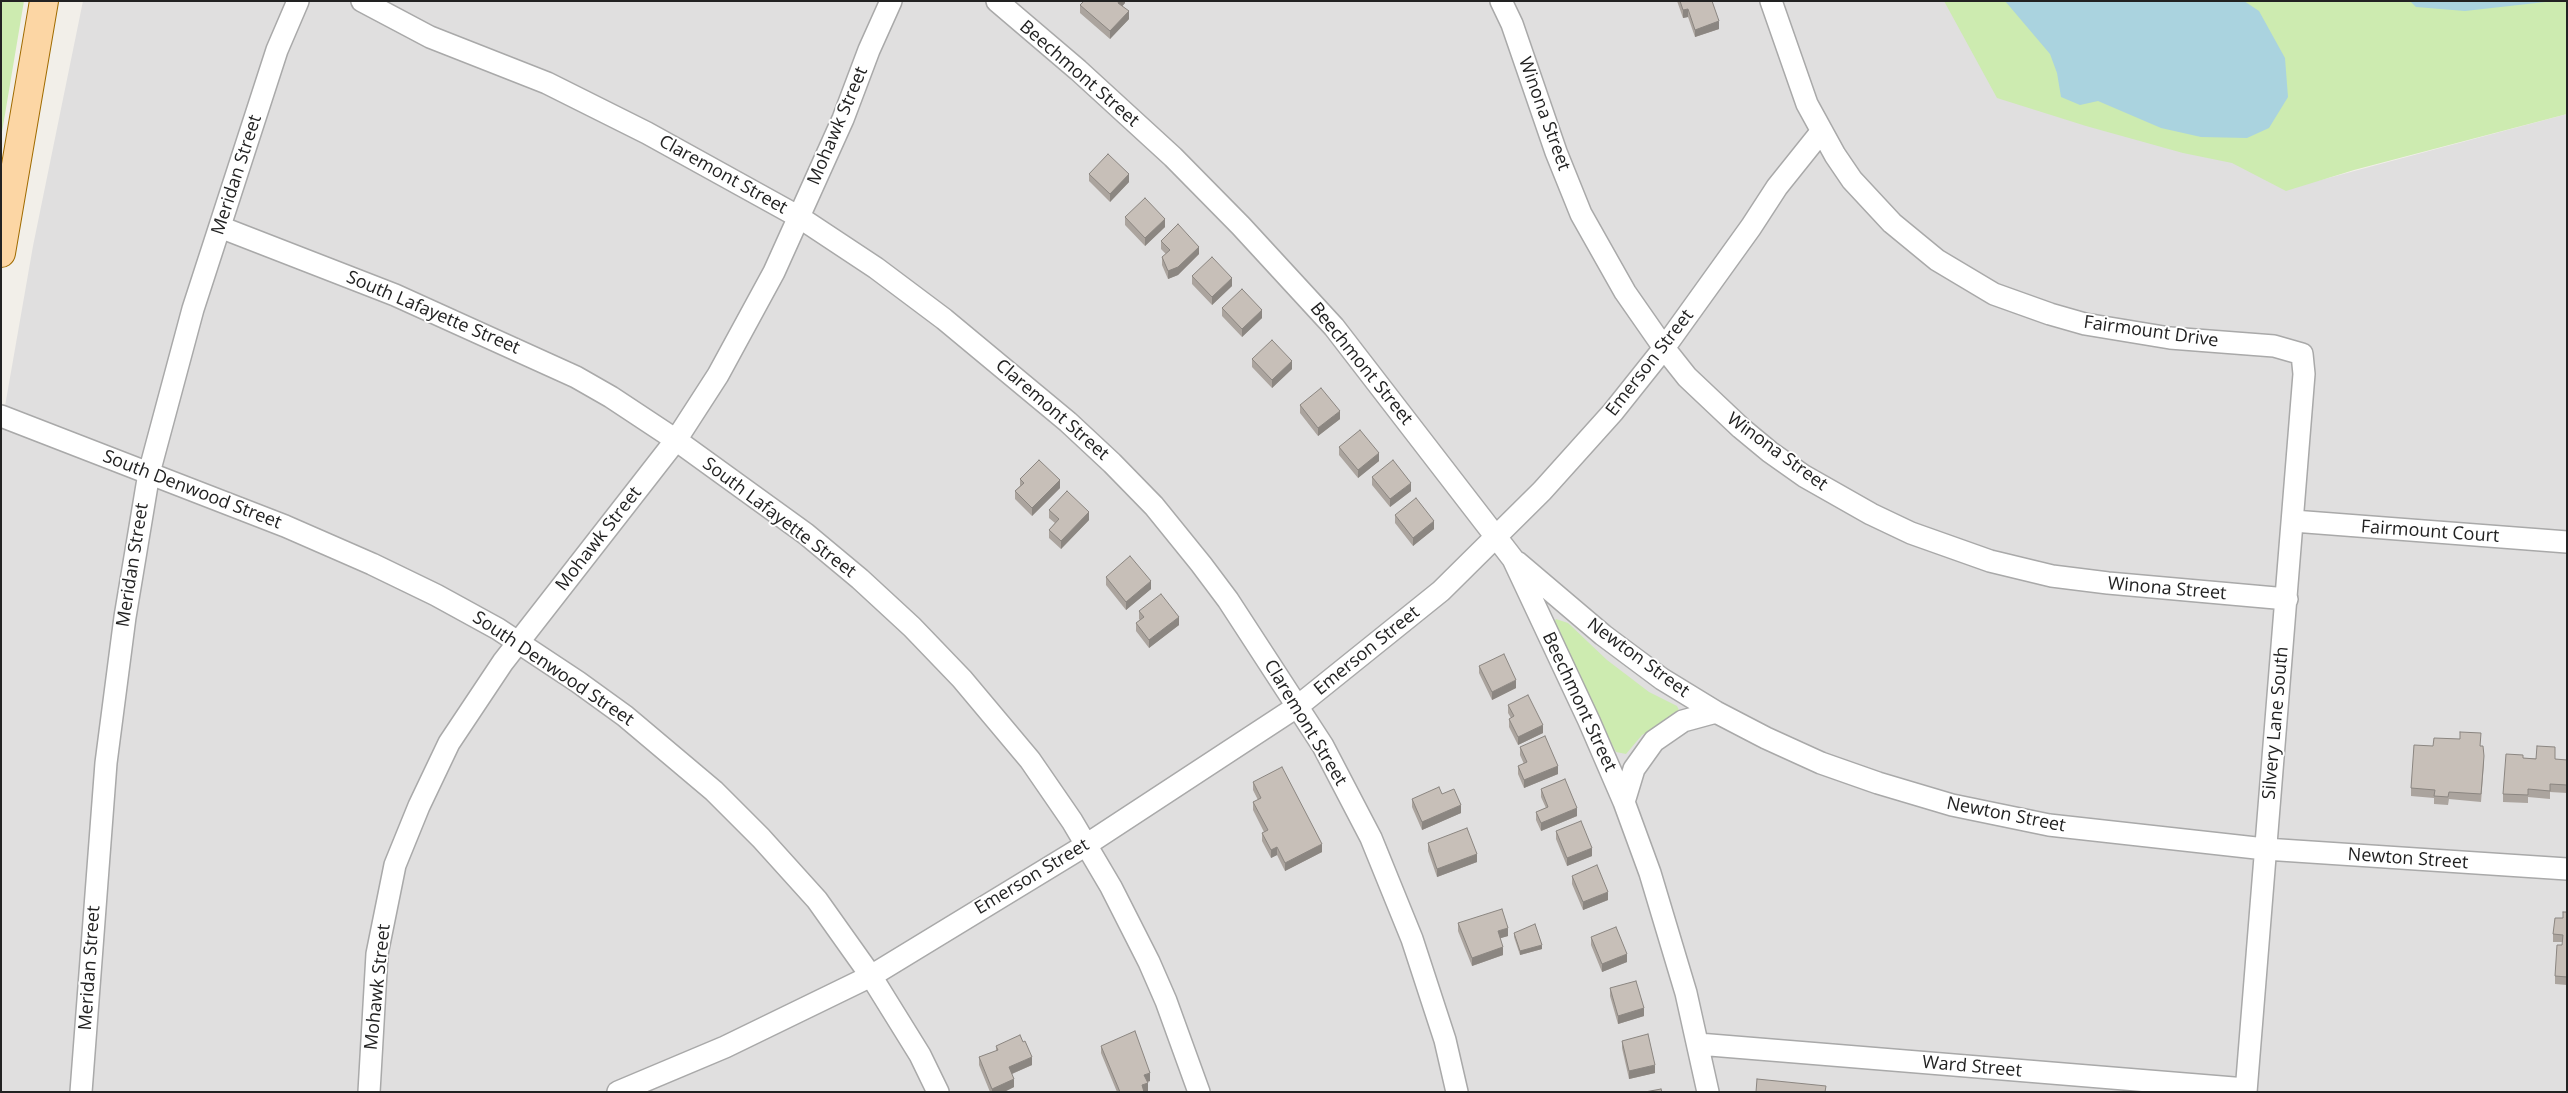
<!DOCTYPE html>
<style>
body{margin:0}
#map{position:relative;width:2568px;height:1093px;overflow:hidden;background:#f2efe9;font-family:"Open Sans",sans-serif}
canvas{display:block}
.frame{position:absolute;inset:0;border:2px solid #222;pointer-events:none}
</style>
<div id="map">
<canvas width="2568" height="1093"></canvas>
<div class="frame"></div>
</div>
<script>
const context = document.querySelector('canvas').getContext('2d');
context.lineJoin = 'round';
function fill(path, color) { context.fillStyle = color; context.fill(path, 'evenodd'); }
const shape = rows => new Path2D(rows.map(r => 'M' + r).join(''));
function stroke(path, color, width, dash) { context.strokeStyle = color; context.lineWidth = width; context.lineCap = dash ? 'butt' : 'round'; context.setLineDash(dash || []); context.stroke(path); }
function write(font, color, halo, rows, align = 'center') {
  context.font = font + ' "Open Sans",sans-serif'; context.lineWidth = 4; context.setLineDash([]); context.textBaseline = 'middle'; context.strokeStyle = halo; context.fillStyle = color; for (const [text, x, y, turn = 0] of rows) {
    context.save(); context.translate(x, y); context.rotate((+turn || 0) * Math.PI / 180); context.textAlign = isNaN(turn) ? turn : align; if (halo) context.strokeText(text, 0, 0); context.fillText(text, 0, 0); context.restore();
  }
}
fill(shape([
 [83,1,1961,1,2317,181,2567,114,2567,1092,1,1092,1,429,33,246]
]), '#e0dfdf');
fill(shape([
 [1,1,24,1,1,138],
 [1944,1,2567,1,2567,114,2354,170,2286,191,2232,163,2183,153,2086,126,1997,98],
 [1556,619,1568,623,1607,660,1649,692,1677,706,1680,712,1676,717,1642,735,1626,754,1616,752,1555,632,1553,624]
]), '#cdebb0');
fill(shape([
 [2005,1,2244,1,2259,11,2285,58,2288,97,2269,128,2247,138,2201,137,2161,128,2098,101,2080,105,2061,97,2057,73,2050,54],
 [2410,1,2554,1,2465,11,2416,7]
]), '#aad3df');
const street = shape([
 [362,1,430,37,547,83,647,133,799,217,876,268,944,319,1068,422,1112,463,1154,506,1201,564,1228,600,1323,746,1371,838,1412,939,1445,1040,1457,1092],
 [997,1,1078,70,1173,157,1241,226,1334,327,1513,559,1589,721,1624,802,1650,873,1686,993,1708,1092],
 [1501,1,1512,24,1556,152,1581,214,1625,292,1664,348,1687,377,1741,428,1770,452,1804,476,1871,514,1911,533,1990,561,2052,576,2108,583,2287,599],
 [1771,1,1807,104,1835,155,1852,180,1892,223,1937,260,1994,294,2050,314,2085,324,2170,338,2274,346,2302,354,2304,374,2246,1092],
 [220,227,395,295,576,377,611,397,676,440,806,534,860,579,912,627,962,679,1030,760,1072,821,1111,887,1149,962,1166,1001,1199,1092],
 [1,416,285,526,372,564,436,595,498,629,578,682,625,716,714,791,761,838,817,900,871,976,920,1055,938,1092],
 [2293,521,2567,542],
 [1517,562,1603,635,1662,679,1716,712,1766,738,1821,763,1878,783,1952,805,2049,825,2265,849,2567,869],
 [1624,802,1634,769,1654,741,1683,721,1716,712],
 [1698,1044,2246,1089],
 [81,1092,106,763,125,617,149,473,193,309,277,50,298,1],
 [369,1092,377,954,395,865,419,806,449,743,503,662,676,440,718,375,774,272,843,119,869,50,891,1],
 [618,1092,725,1047,871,976,1086,845,1298,706,1441,591,1542,491,1613,412,1664,348,1751,227,1777,187,1821,132]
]);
const primary = shape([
 [1,253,44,1]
]);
stroke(street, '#a9a9a9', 24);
stroke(primary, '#a06b00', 30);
stroke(street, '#fff', 21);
stroke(primary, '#fcd6a4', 28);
fill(shape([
 [1125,1,1125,3,1122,6,1129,19,1110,39,1080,13,1080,5],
 [1677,1,1712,1,1719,29,1695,37,1688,17,1683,18],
 [1089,174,1129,182,1110,202,1089,181],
 [1125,217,1165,227,1145,246,1125,225],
 [1161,241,1199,254,1178,275,1168,279,1162,265,1162,257,1166,254,1161,249],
 [1192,276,1232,286,1212,305,1192,284],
 [1222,308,1262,318,1242,337,1222,316],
 [1252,359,1292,369,1272,388,1252,367],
 [1300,405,1340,419,1318,436,1300,413],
 [1339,447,1379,461,1358,478,1339,455],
 [1372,477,1411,491,1390,507,1372,485],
 [1020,479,1060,488,1032,516,1015,499,1015,491,1020,486],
 [1049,510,1089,520,1061,549,1049,538,1049,530,1055,523,1049,518],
 [1395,515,1434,529,1413,546,1395,523],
 [1106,577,1151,589,1126,610,1106,585],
 [1139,611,1179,625,1149,648,1136,631,1136,623,1140,620,1139,619],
 [1479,666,1516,688,1492,700,1479,673],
 [1508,705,1543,733,1518,745,1509,727,1509,719,1511,718,1508,713],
 [2481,746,2484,763,2481,802,2449,799,2448,805,2434,804,2434,798,2411,796,2411,788],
 [1520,747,1558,774,1524,788,1518,774,1518,766,1524,764,1520,755],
 [2523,758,2567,760,2567,793,2550,792,2550,799,2528,797,2528,803,2503,802,2503,794],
 [1253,782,1322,852,1285,871,1277,855,1271,858,1262,841,1262,833,1264,832,1253,810,1253,802,1258,800,1253,790],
 [1541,789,1577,816,1541,831,1536,820,1536,812,1546,808,1541,797],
 [1412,799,1461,813,1422,830,1412,807],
 [1556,831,1592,856,1567,866,1556,839],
 [1428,843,1477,862,1437,877,1428,851],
 [1572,876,1608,900,1583,910,1572,884],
 [2567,912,2567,985,2555,984,2555,976,2563,942,2553,942,2553,934],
 [1458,923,1508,936,1500,938,1503,955,1472,966,1458,931],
 [1514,933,1542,949,1520,955,1514,937],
 [1591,937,1627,962,1602,972,1591,945],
 [1610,988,1644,1016,1618,1024,1610,996],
 [1622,1041,1655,1073,1629,1079,1622,1048],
 [996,1046,1032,1065,1012,1074,1014,1087,1004,1092,990,1092,979,1065,979,1057,996,1051],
 [1101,1046,1150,1081,1147,1082,1148,1091,1146,1092,1117,1092,1101,1053]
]), '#aba49e');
fill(shape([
 [1119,1,1125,1,1125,3,1118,11,1118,3],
 [1688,9,1688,17,1683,18,1683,10],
 [1129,11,1129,19,1110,39,1110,31],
 [1719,21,1719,29,1695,37,1695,30],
 [1129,174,1129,182,1110,202,1110,194],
 [1165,219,1165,227,1145,246,1145,238],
 [1199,247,1199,254,1178,275,1168,279,1168,271],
 [1232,278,1232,286,1212,305,1212,297],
 [1262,310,1262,318,1242,337,1242,329],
 [1292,361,1292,369,1272,388,1272,380],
 [1340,411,1340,419,1318,436,1318,428],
 [1379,453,1379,461,1358,478,1358,470],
 [1060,480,1060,488,1032,516,1032,508],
 [1411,483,1411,491,1390,507,1390,499],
 [1089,512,1089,520,1061,549,1061,541],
 [1434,521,1434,529,1413,546,1413,538],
 [1151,581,1151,589,1126,610,1126,602],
 [1179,617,1179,625,1149,648,1149,640],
 [1516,680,1516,688,1492,700,1492,692],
 [1543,725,1543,733,1518,745,1518,737],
 [1558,766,1558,774,1524,788,1524,780],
 [1461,805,1461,813,1422,830,1422,822],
 [1577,808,1577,816,1541,831,1541,823],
 [1322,844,1322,852,1285,871,1285,863],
 [1277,847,1277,855,1271,858,1271,850],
 [1592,848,1592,856,1567,866,1567,858],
 [1477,854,1477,862,1437,877,1437,869],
 [1608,892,1608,900,1583,910,1583,902],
 [1508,928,1508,936,1498,939,1498,931],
 [1542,945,1542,949,1520,955,1520,951],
 [1503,947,1503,955,1472,966,1472,958],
 [1627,954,1627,962,1602,972,1602,964],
 [1644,1008,1644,1016,1618,1024,1618,1016],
 [1032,1057,1032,1065,1009,1075,1009,1067],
 [1655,1065,1655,1073,1629,1079,1629,1071],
 [1150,1073,1150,1081,1144,1083,1144,1075],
 [1014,1079,1014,1087,1004,1092,992,1092,992,1089],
 [1148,1083,1148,1091,1142,1092,1142,1085]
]), '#8b8681');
const building = shape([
 [1084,1,1119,1,1118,3,1129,11,1110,31,1080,5,1084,1],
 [1680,1,1712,1,1719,21,1695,30,1688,9,1683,10,1680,1],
 [1108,154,1129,174,1110,194,1089,174,1108,154],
 [1145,198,1165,219,1145,238,1125,217,1145,198],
 [1178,224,1199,247,1178,267,1168,271,1162,257,1170,250,1161,241,1178,224],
 [1212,257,1232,278,1212,297,1192,276,1212,257],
 [1242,289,1262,310,1242,329,1222,308,1242,289],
 [1272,340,1292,361,1272,380,1252,359,1272,340],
 [1321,388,1340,411,1318,428,1300,405,1321,388],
 [1360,430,1379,453,1358,470,1339,447,1360,430],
 [1039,460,1060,480,1032,508,1015,491,1024,483,1020,479,1039,460],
 [1393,460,1411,483,1390,499,1372,477,1393,460],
 [1067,491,1089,512,1061,541,1049,530,1059,519,1049,510,1067,491],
 [1416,498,1434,521,1413,538,1395,515,1416,498],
 [1130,556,1151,581,1126,602,1106,577,1130,556],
 [1161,594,1179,617,1149,640,1136,623,1144,617,1139,611,1161,594],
 [1504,654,1516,680,1492,692,1479,666,1504,654],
 [1528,695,1543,725,1518,737,1509,719,1514,716,1508,705,1528,695],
 [2460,732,2481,733,2480,746,2483,746,2484,756,2481,794,2449,792,2448,797,2434,796,2435,790,2411,788,2414,745,2433,746,2434,738,2460,739,2460,732],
 [1545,736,1558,766,1524,780,1518,766,1527,762,1520,747,1545,736],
 [2537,746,2555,747,2555,759,2567,760,2567,785,2550,784,2550,791,2528,789,2528,795,2503,794,2506,754,2523,755,2523,758,2536,759,2537,746],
 [1282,767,1322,844,1285,863,1277,847,1271,850,1262,833,1268,830,1253,802,1261,798,1253,782,1282,767],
 [1565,779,1577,808,1541,823,1536,812,1548,807,1541,789,1565,779],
 [1439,787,1442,794,1454,789,1461,805,1422,822,1412,799,1439,787],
 [1581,821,1592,848,1567,858,1556,831,1581,821],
 [1467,828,1477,854,1437,869,1428,843,1467,828],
 [1597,865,1608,892,1583,902,1572,876,1597,865],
 [1502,909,1508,928,1498,931,1503,947,1472,958,1458,923,1502,909],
 [2563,912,2567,912,2567,977,2555,976,2557,945,2562,945,2563,935,2553,934,2555,918,2563,918,2563,912],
 [1535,924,1542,945,1520,951,1514,933,1535,924],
 [1616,927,1627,954,1602,964,1591,937,1616,927],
 [1636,981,1644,1008,1618,1016,1610,988,1636,981],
 [1135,1031,1150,1073,1144,1075,1148,1083,1142,1085,1144,1092,1120,1092,1101,1046,1135,1031],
 [1648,1034,1655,1065,1629,1071,1622,1041,1648,1034],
 [1020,1035,1023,1042,1025,1041,1032,1057,1009,1067,1014,1079,992,1089,979,1057,998,1050,996,1046,1020,1035],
 [1757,1079,1826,1086,1825,1092,1756,1092,1757,1079],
 [1661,1089,1662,1092,1645,1092,1661,1089]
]);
fill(building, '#c7bfb8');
stroke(building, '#8b8681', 1);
write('18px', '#222', '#fff', [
 ["Beechmont Street",1079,74,41],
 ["Winona Street",1544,114,70],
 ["Mohawk Street",838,126,-67],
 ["Meridan Street",237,175,-72],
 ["Claremont Street",723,175,29],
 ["South Lafayette Street",433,313,23],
 ["Fairmount Drive",2151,332,8],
 ["Emerson Street",1650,363,-52],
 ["Beechmont Street",1361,364,51],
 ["Claremont Street",1052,410,41],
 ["Winona Street",1777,452,36],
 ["South Denwood Street",192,490,21],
 ["South Lafayette Street",779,518,37],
 ["Fairmount Court",2430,532,4],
 ["Mohawk Street",599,539,-52],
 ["Meridan Street",133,565,-81],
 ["Winona Street",2167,589,5],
 ["Emerson Street",1367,651,-39],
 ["Newton Street",1638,658,36],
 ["South Denwood Street",553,669,34],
 ["Beechmont Street",1579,702,65],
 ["Claremont Street",1305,723,59],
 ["Silvery Lane South",2276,723,-85],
 ["Newton Street",2006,815,11],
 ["Newton Street",2408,859,4],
 ["Emerson Street",1032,877,-31],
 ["Meridan Street",90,968,-86],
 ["Mohawk Street",378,987,-84],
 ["Ward Street",1972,1067,5]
]);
</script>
